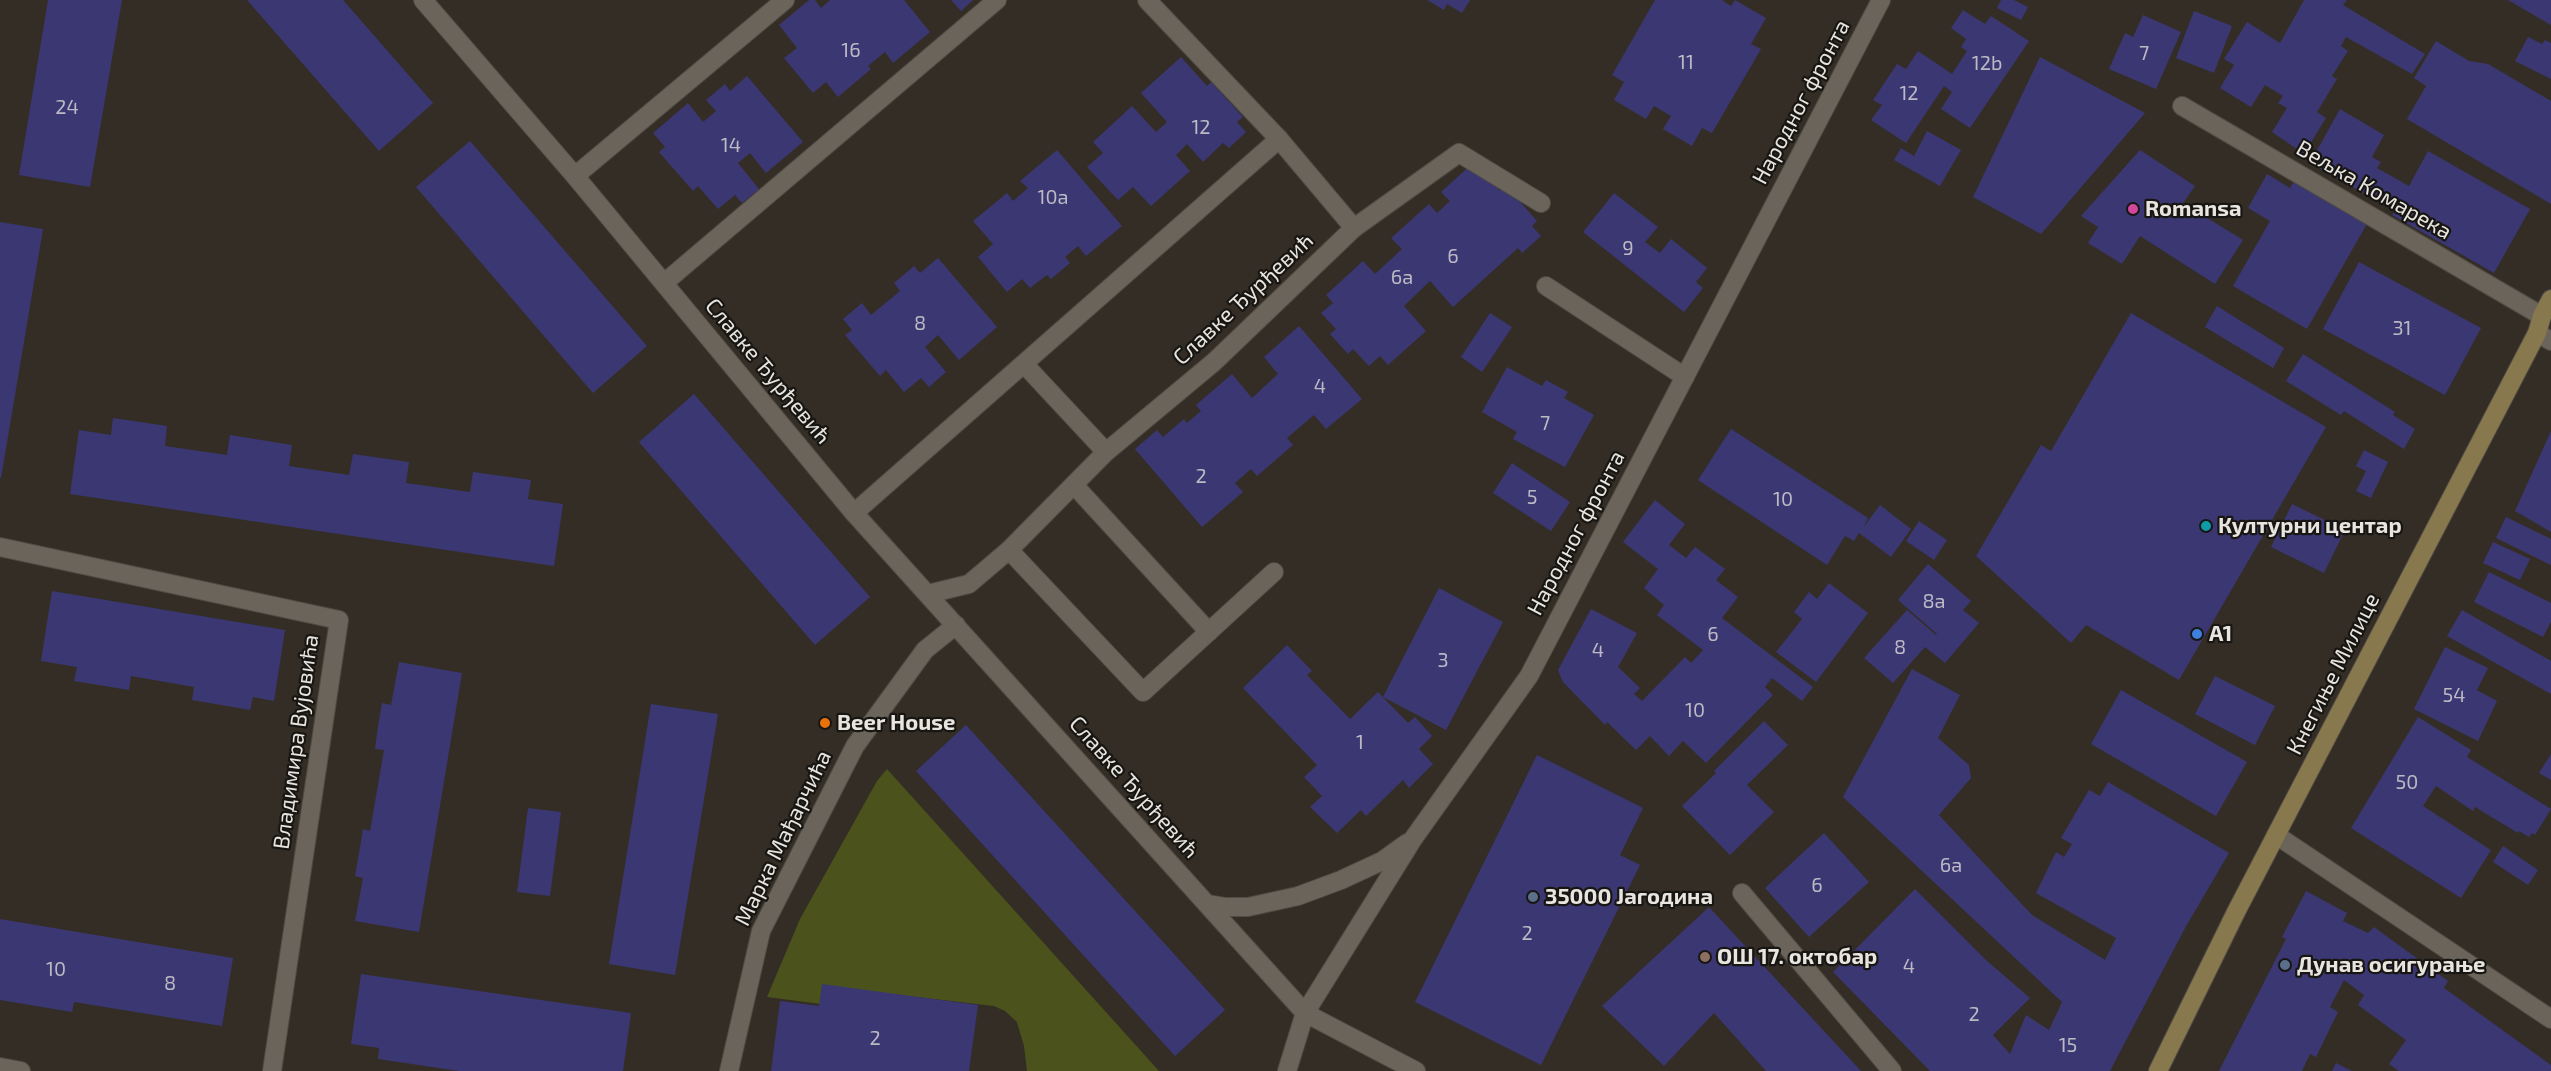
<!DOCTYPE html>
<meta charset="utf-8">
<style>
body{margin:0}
canvas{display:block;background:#332d25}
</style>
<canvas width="2551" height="1071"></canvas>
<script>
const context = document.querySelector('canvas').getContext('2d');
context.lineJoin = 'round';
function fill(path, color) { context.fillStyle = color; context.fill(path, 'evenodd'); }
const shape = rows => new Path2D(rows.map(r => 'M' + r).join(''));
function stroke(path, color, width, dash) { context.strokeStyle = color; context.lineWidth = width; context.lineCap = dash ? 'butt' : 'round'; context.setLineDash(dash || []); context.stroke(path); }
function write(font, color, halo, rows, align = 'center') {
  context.font = font + ' "Exo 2",sans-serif'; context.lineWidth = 4.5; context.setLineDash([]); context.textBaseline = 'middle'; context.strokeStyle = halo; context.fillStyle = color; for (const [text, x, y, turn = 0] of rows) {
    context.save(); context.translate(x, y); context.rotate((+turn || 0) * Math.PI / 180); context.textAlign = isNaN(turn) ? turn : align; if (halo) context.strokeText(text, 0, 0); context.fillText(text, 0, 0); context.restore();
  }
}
fill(shape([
 [887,769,1159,1071,1027,1071,1024,1046,1017,1022,1005,1011,994,1006,822,986,821,1004,767,997,800,919,877,781]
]), '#4c521b');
fill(shape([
 [48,0,122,0,90,187,19,175],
 [247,0,343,0,433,103,379,151],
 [809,0,815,0,821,8,830,0,904,0,930,32,893,63,885,52,868,66,871,69,838,97,826,82,813,93,784,58,797,48,779,25],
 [951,0,973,0,961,11],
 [1427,0,1470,0,1462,13,1447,4,1444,10],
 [1655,0,1722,0,1731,6,1735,0,1766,18,1751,44,1761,49,1712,133,1702,128,1692,146,1663,129,1671,116,1654,106,1646,119,1614,100,1624,82,1612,75],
 [2001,0,2014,0,2028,7,2021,20,1997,8],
 [2304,0,2347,0,2343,5,2425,54,2412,74,2346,37,2341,46,2348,51,2332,76,2337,79,2317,112,2326,118,2304,154,2272,132,2287,108,2278,103,2283,96,2265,85,2251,107,2220,88,2234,65,2224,59,2247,22,2280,43],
 [2508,0,2551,0,2551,25],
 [1963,10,1985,24,1991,16,2029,41,1970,128,1941,109,1952,92,1944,86,1906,143,1871,120,1882,105,1873,100,1897,64,1906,69,1918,51,1952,74,1967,51,1961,47,1966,39,1951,28],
 [2194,11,2232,26,2214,73,2176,58],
 [2143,15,2181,32,2156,89,2109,69,2125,33,2133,37],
 [2528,37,2542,44,2545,40,2551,43,2551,79,2515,61],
 [2436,41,2469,61,2488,64,2551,101,2551,204,2407,119,2426,86,2414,78],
 [1181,57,1207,86,1211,82,1243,117,1237,122,1246,132,1229,148,1223,143,1203,162,1187,144,1176,155,1190,171,1151,206,1133,187,1118,200,1087,167,1103,153,1093,142,1132,106,1156,132,1167,122,1141,93],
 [2040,57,2145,113,2041,234,1973,197],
 [747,76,803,142,766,173,750,153,738,163,759,189,742,203,735,195,718,209,698,186,693,191,659,152,665,147,653,133,688,103,703,122,716,111,706,100,725,84,730,91],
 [2340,109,2384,135,2372,157,2381,162,2377,168,2409,186,2428,151,2530,209,2494,273,2392,215,2395,211,2310,163],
 [1927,131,1961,150,1940,186,1894,160,1901,148,1914,156],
 [470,141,647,346,593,393,416,187],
 [1057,150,1122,226,1086,256,1078,246,1065,257,1070,263,1051,279,1047,275,1030,288,1022,279,1007,292,978,257,993,244,973,221,1007,193,1013,201,1028,188,1020,181],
 [2140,150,2195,186,2183,203,2243,240,2215,284,2140,236,2122,264,2088,243,2098,227,2081,216],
 [1474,162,1500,191,1505,185,1537,221,1532,226,1541,236,1522,253,1518,248,1453,307,1430,281,1404,306,1426,331,1388,365,1380,356,1369,366,1353,349,1348,354,1330,334,1336,329,1321,313,1333,303,1326,295,1363,261,1375,274,1402,249,1391,238,1429,204,1437,213,1450,201,1441,192],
 [2267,174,2290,188,2295,179,2368,222,2307,329,2233,286,2270,221,2248,208],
 [1614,193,1658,227,1645,242,1660,253,1671,239,1707,268,1696,282,1703,288,1684,312,1583,232],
 [0,222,43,229,1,478,0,478],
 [938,258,997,327,959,360,938,335,925,347,946,372,929,387,921,378,904,392,886,370,880,376,845,335,852,330,843,319,862,303,871,315,900,291,894,283,914,266,920,273],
 [2359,262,2481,328,2445,395,2323,329],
 [2217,306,2284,348,2273,368,2205,327],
 [1490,313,1512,327,1482,372,1461,357],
 [2131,313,2326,427,2179,680,2086,625,2071,643,1976,556,2041,445,2051,451],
 [1299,326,1362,399,1326,429,1314,415,1287,438,1293,445,1257,476,1251,469,1235,483,1243,492,1202,527,1135,449,1157,430,1163,437,1184,419,1187,423,1201,411,1196,405,1232,374,1252,398,1278,374,1264,357],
 [2303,354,2395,412,2393,415,2415,429,2404,449,2344,411,2341,415,2286,381],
 [1507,367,1542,386,1546,380,1568,392,1564,398,1594,415,1565,467,1513,439,1517,432,1482,412],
 [694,394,870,597,815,645,639,442],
 [113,418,167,426,165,446,227,455,230,435,292,445,289,466,349,475,353,454,409,462,406,483,470,492,473,472,531,480,528,499,563,504,554,566,70,494,79,430,111,435],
 [1731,429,1868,518,1863,528,1880,505,1911,529,1891,557,1859,533,1854,541,1845,536,1827,565,1698,480],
 [2551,431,2551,532,2515,511],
 [2364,450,2388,462,2371,498,2356,491,2366,471,2356,466],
 [1512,463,1570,502,1551,531,1493,493],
 [1655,500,1685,524,1669,545,1686,558,1695,547,1725,569,1716,580,1738,597,1722,618,1813,687,1802,701,1772,678,1765,687,1773,695,1706,763,1683,741,1669,756,1650,736,1636,750,1607,722,1605,725,1563,682,1558,670,1591,609,1637,633,1618,667,1640,688,1634,694,1642,701,1685,657,1691,663,1703,650,1657,615,1664,605,1644,588,1658,569,1623,542],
 [2292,504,2345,530,2324,573,2271,547],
 [2506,517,2551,539,2551,565,2496,538],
 [1919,521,1947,540,1934,560,1906,541],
 [2493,542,2530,559,2520,580,2483,563],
 [1928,564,1971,601,1963,610,1979,623,1945,663,1925,647,1893,683,1864,658,1907,610,1936,635,1937,634,1898,600],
 [2489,572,2551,603,2551,622,2543,637,2474,602],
 [1829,583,1868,613,1816,682,1776,652,1802,619,1794,612,1809,592,1817,599],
 [1439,588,1503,622,1446,730,1383,697],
 [52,591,285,630,274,701,253,697,250,710,192,700,194,687,131,676,129,690,74,681,77,667,41,661],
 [2462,610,2551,661,2551,694,2447,636],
 [1287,645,1312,671,1307,675,1350,719,1378,692,1408,723,1415,717,1432,736,1419,749,1433,764,1409,788,1403,780,1366,816,1361,810,1337,833,1310,807,1322,796,1304,777,1317,765,1243,688],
 [2445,647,2488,668,2477,690,2497,701,2478,741,2414,709],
 [399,662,462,673,419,932,355,921,363,878,355,876,359,853,363,829,370,831,384,750,375,749,378,726,382,703,391,705],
 [1912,669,1960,695,1938,738,1969,765,1971,778,1939,815,2032,915,2105,960,2116,938,2036,893,2056,852,2064,857,2072,844,2061,838,2089,790,2100,796,2108,782,2229,853,2185,928,2110,1071,1930,1071,1833,972,1915,889,1986,960,2030,998,1993,1035,2010,1054,2026,1015,2049,1030,2062,1002,1843,797],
 [2215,676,2275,706,2255,745,2195,714],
 [2121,690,2247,762,2216,816,2091,744],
 [651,704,718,714,675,975,609,964],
 [2418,717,2471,750,2467,757,2551,809,2535,835,2532,833,2529,837,2519,831,2518,833,2475,807,2473,811,2436,786,2423,806,2491,850,2461,898,2351,828],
 [1764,721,1788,745,1747,785,1774,812,1730,855,1682,806,1716,773,1714,771],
 [966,725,1225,1010,1175,1056,916,771],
 [2551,754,2551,780,2539,773],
 [1537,755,1643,808,1620,855,1640,865,1541,1065,1415,1002],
 [528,808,561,812,550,896,517,892],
 [1824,833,1869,882,1809,937,1765,888],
 [2503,846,2538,870,2528,885,2493,862],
 [2306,891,2347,913,2343,921,2368,933,2374,927,2448,981,2444,988,2551,1065,2551,1071,2399,1071,2389,1064,2406,1040,2358,1005,2364,995,2344,980,2330,1007,2338,1012,2316,1057,2310,1054,2302,1071,2219,1071,2286,939,2282,937],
 [1709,907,1861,1071,1766,1071,1714,1013,1664,1066,1602,1006],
 [0,919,233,958,222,1026,74,1002,72,1012,0,1000],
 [361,974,631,1013,623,1071,459,1071,378,1059,379,1048,351,1044],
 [822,984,978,1005,969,1071,771,1071,780,1001,819,1006],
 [2336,1063,2352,1071,2332,1071]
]), '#3a3773');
const lane = shape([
 [1354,228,1459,153,1541,203],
 [1546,286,1685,377],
 [1024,364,1106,452],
 [1074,485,1209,632],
 [854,513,1279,139],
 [1009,550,1143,692,1274,572],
 [1305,1013,1416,1071]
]);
const street = shape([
 [423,0,575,176,854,513,1305,1013],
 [2182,106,2542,316],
 [575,176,785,0],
 [664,283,997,0],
 [2537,333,2551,341],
 [0,547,339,620,272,1071],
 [928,594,969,584,1009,550,1106,452,1214,362,1354,228,1279,139,1147,0],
 [2276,835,2551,1019],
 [1742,893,1892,1071],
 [1207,904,1225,907,1248,907,1298,896,1341,880,1382,861,1407,843],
 [0,1067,21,1071],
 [729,1071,761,931,855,746,925,650,956,625],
 [1287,1071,1305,1013,1413,839,1529,676,1881,0]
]);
const secondary = shape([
 [2158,1071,2236,912,2537,333,2542,316,2551,299]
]);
stroke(lane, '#504b44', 20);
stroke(street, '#504b44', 20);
stroke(secondary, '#504b44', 20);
stroke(lane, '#6a645b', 18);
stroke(street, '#6a645b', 18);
stroke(secondary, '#87784e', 18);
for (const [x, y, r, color] of [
 [2133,209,6,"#d1479c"],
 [2206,526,6,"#0f9aa8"],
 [2197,634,6,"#3f7fe0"],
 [825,723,6,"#e8710a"],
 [1533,897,6,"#5c6f8a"],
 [1705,957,6,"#8d6e63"],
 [2285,965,6,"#5c6f8a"]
]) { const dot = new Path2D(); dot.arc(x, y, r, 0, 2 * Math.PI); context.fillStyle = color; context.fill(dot); stroke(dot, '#181612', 2); }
write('20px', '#bcb9c4', null, [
 ["16",851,50],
 ["7",2144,53],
 ["11",1686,62],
 ["12b",1987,63],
 ["12",1909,93],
 ["24",67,107],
 ["12",1201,127],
 ["14",731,145],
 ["10a",1053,197],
 ["9",1628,248],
 ["6",1453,256],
 ["6a",1402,277],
 ["8",920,323],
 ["31",2402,328],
 ["4",1320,386],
 ["7",1545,423],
 ["2",1201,476],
 ["5",1532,497],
 ["10",1783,499],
 ["8a",1934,601],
 ["6",1713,634],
 ["8",1900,647],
 ["4",1598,650],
 ["3",1443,660],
 ["54",2454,695],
 ["10",1695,710],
 ["1",1360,742],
 ["50",2407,782],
 ["6a",1951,865],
 ["6",1817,885],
 ["2",1527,933],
 ["4",1909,966],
 ["10",56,969],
 ["8",170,983],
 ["2",1974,1014],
 ["2",875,1038],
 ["15",2068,1045]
]);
write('22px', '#e8e4df', '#181612', [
 ["Народног фронта",1801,102,-62],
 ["Вељка Комарека",2374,190,30],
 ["Славке Ђурђевић",1243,299,-43],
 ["Славке Ђурђевић",768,371,50],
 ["Народног фронта",1576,533,-62],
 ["Кнегиње Милице",2333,674,-63],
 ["Владимира Вујовића",296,742,-82],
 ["Славке Ђурђевић",1134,787,48],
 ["Марка Мађарчића",783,838,-64]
]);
write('bold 22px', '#e8e4df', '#181612', [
 ["Romansa",2145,209],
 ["Културни центар",2218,526],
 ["A1",2209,634],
 ["Beer House",837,723],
 ["35000 Јагодина",1545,897],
 ["ОШ 17. октобар",1717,957],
 ["Дунав осигурање",2297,965]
], 'left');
</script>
